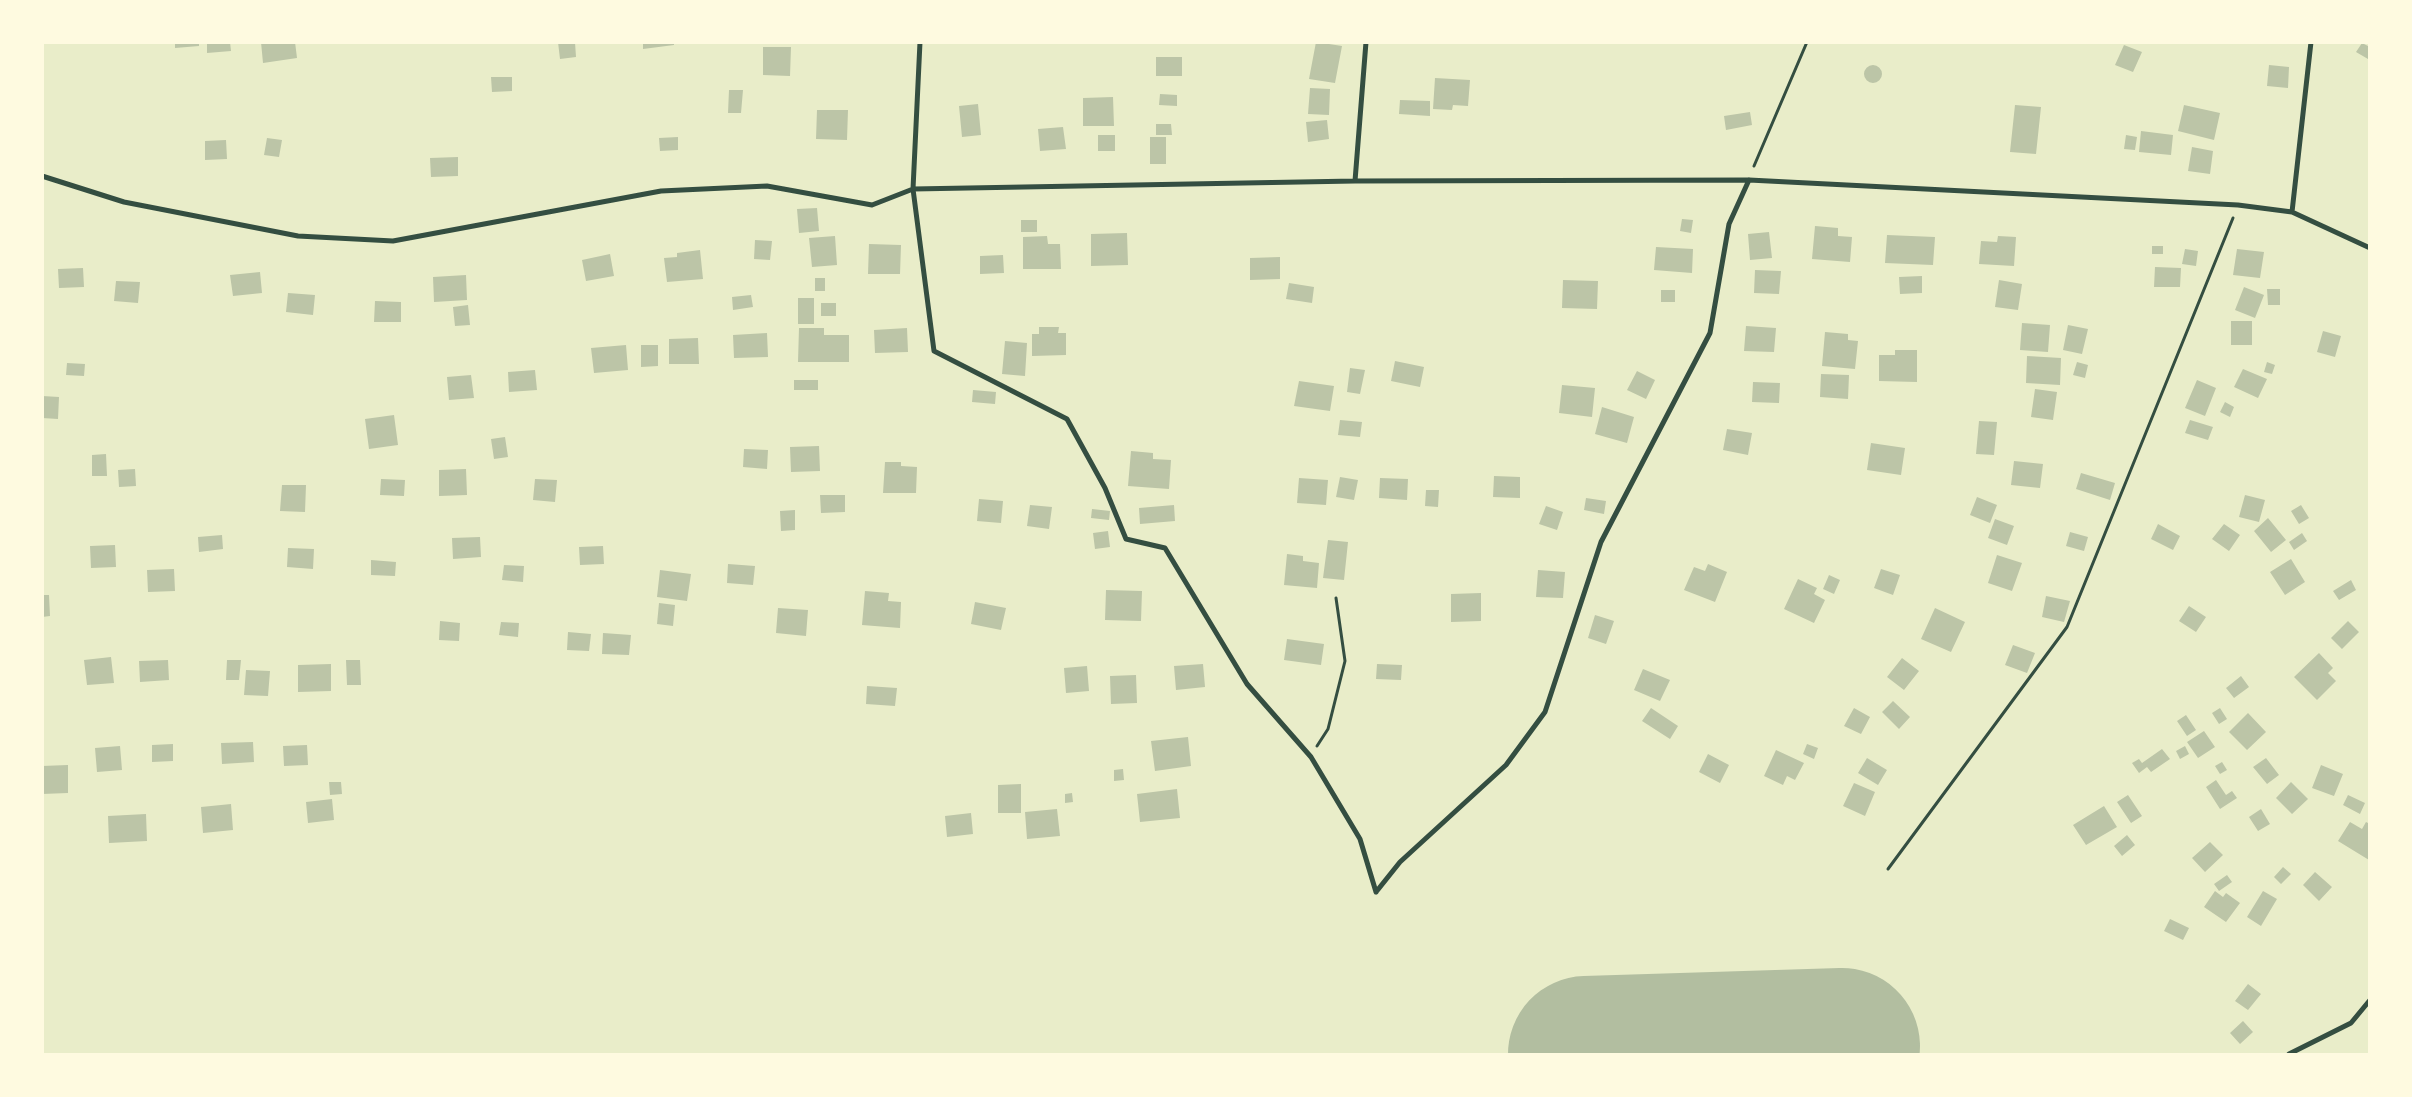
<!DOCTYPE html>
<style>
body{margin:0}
#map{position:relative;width:2412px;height:1097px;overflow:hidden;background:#e9edc9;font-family:"Source Sans 3",sans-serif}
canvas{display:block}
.frame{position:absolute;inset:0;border:44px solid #fefae0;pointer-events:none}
</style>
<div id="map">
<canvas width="2412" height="1097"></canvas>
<div class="frame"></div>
</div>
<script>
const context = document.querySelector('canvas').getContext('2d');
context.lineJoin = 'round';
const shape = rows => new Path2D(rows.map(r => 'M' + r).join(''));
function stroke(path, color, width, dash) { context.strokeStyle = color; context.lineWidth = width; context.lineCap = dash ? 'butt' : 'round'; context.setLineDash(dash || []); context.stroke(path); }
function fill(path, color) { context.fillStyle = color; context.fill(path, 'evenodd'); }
stroke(shape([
 [1586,1054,1842,1046]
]), '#b2bea0', 156);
fill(shape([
 [175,42,199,42,199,46,175,48],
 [207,42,230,42,231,51,207,53],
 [261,42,295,42,297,58,263,63],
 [558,42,575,42,576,57,560,59],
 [643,42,674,42,674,45,643,49],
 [1316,42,1342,46,1335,83,1309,79],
 [2362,43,2370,47,2368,59,2356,52],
 [2124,45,2142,52,2133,72,2115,65],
 [763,47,791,47,790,76,763,75],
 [1156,57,1182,57,1182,76,1156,76],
 [2269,65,2289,67,2288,88,2267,86],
 '1864 74a9 9 0 1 1 18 0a9 9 0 1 1-18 0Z',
 [491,77,512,77,512,91,492,92],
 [1435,78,1470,80,1468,106,1453,105,1452,110,1433,109],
 [1310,88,1330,89,1329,115,1308,114],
 [729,90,743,90,741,113,728,113],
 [1160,94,1177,95,1177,106,1159,105],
 [1113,97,1114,126,1083,126,1083,98],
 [1400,100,1430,101,1430,116,1399,114],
 [978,104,981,135,962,137,959,106],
 [2015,105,2041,107,2036,154,2010,152],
 [2184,105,2220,113,2214,140,2178,131],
 [817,110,848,110,847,140,816,139],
 [1750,112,1752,125,1726,130,1724,116],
 [1327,120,1329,139,1308,142,1306,122],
 [1156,124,1171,124,1172,135,1156,135],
 [1063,127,1066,149,1040,151,1038,129],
 [2141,131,2173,135,2171,155,2139,152],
 [1098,135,1115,135,1115,151,1098,151],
 [2126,135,2137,137,2135,150,2124,149],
 [678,137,678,150,660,151,659,138],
 [1150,137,1166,137,1166,164,1150,164],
 [267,138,282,140,279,157,264,155],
 [226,140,227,159,205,160,205,141],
 [2192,147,2213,151,2210,174,2188,171],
 [458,157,458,176,431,177,430,158],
 [817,208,819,231,799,233,797,209],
 [1682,219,1693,220,1691,233,1680,231],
 [1021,220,1037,220,1037,232,1021,232],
 [1815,226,1838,228,1838,236,1852,237,1850,262,1812,259],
 [1769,232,1772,258,1750,260,1748,234],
 [1127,233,1128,265,1091,266,1091,234],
 [1887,235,1935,237,1933,265,1885,263],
 [835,236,837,265,812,267,809,238],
 [1047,236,1048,244,1060,244,1061,269,1023,269,1023,237],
 [1998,236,2016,237,2014,266,1979,264,1981,241,1997,242],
 [755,240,772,241,770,260,754,259],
 [869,244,901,245,900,274,868,274],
 [2152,246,2163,246,2163,254,2152,254],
 [1656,247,1693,249,1692,273,1654,270],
 [2185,249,2198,251,2196,266,2182,264],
 [2237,249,2264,252,2260,278,2233,275],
 [700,250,703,279,667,282,664,258,677,257,677,253],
 [610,254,614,276,586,281,582,260],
 [1003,255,1004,273,980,274,980,256],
 [1280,257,1280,279,1250,280,1250,258],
 [2155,267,2181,268,2180,287,2154,287],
 [83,268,84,287,59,288,58,269],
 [1755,270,1781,271,1779,294,1754,293],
 [260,272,262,293,233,296,230,275],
 [466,275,467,300,434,302,433,277],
 [1922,276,1922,293,1900,294,1899,277],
 [815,278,825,278,825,291,815,291],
 [1563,280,1598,281,1597,309,1562,308],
 [1999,280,2022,284,2018,310,1995,307],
 [116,281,140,282,138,303,114,301],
 [1289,283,1314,287,1312,303,1286,299],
 [2244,287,2264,295,2255,318,2235,310],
 [2267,289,2280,289,2280,305,2268,305],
 [1661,290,1675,290,1675,302,1661,302],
 [288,293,315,295,313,315,286,312],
 [751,295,753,307,733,310,732,297],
 [798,298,814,298,814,324,798,324],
 [375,301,401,302,401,322,374,322],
 [821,303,836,303,836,316,821,316],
 [468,305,470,325,455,326,453,307],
 [2231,321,2252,321,2252,345,2231,345],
 [2022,323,2050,325,2048,352,2020,350],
 [2068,325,2088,329,2082,354,2063,350],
 [1746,326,1776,328,1774,352,1744,351],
 [1039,327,1059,327,1058,333,1066,333,1066,355,1032,356,1032,334,1039,334],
 [799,328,824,328,824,335,849,335,849,362,798,362],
 [907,328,908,352,875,353,874,330],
 [2323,331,2341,336,2335,357,2317,352],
 [1825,332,1848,334,1848,340,1858,341,1855,369,1822,366],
 [767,333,768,357,734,358,733,335],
 [698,338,699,364,669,364,669,339],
 [1005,341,1027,343,1025,376,1002,374],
 [626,345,628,370,594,373,591,348],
 [641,345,658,345,658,366,641,367],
 [1895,350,1917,350,1917,382,1879,381,1879,355,1895,355],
 [2027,356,2061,358,2060,385,2026,383],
 [1395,361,1424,367,1420,387,1391,381],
 [2077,362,2088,365,2085,378,2073,375],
 [2267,362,2275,365,2272,374,2264,372],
 [67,363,85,364,84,376,66,375],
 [1350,368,1365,370,1360,394,1347,392],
 [2243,369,2267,379,2258,398,2234,387],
 [535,370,537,390,509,392,508,372],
 [1637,371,1655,380,1646,399,1627,390],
 [1821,374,1849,375,1848,399,1820,397],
 [471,375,474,398,449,400,447,377],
 [794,380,818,380,818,390,794,390],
 [2197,380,2216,388,2205,416,2185,408],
 [1299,381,1334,386,1330,411,1294,406],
 [1753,382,1780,383,1779,403,1752,402],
 [1562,385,1595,388,1592,417,1559,413],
 [2035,389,2057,392,2053,420,2031,417],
 [973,390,996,392,995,404,972,402],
 [42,396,59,397,58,419,42,418],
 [2225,402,2234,407,2230,417,2220,412],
 [1602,407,1634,417,1627,443,1595,434],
 [394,415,398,445,369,449,365,419],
 [1340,420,1362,422,1360,437,1338,435],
 [2190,420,2213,427,2208,440,2185,433],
 [1979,421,1997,422,1994,455,1976,454],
 [1727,429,1752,433,1748,455,1723,450],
 [505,437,508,457,494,459,491,439],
 [1871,443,1905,448,1901,475,1867,470],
 [819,446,820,471,791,472,790,447],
 [744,449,768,450,767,469,743,467],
 [1131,451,1153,453,1153,459,1171,460,1169,489,1128,486],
 [106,454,107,476,92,476,92,455],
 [2014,461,2043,464,2040,488,2011,485],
 [885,462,901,462,901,466,917,467,916,493,883,493],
 [135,469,136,486,119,487,118,470],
 [466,469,467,495,439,496,439,470],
 [2081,473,2115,483,2110,500,2076,489],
 [1494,476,1520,477,1520,498,1493,497],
 [1340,477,1358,480,1354,500,1336,497],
 [1299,478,1328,480,1326,505,1297,503],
 [1380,478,1408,479,1407,500,1379,498],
 [381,479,405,480,404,496,380,495],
 [535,479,557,480,555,502,533,500],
 [282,485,306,485,305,512,280,511],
 [1426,490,1439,490,1438,507,1425,506],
 [820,495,845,495,845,512,821,513],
 [2245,495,2265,500,2259,522,2239,517],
 [1977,497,1997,505,1990,523,1970,515],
 [1586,498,1606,501,1604,514,1584,510],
 [979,499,1003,501,1001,523,977,521],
 [1030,505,1052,507,1049,529,1027,526],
 [1174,505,1175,521,1140,524,1139,508],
 [2301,505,2309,518,2299,524,2291,511],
 [1546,506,1563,512,1557,530,1539,524],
 [1092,509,1110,511,1109,520,1091,518],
 [795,510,795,530,781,531,780,511],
 [2268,518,2286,540,2271,552,2254,531],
 [1995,519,2014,526,2007,545,1988,538],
 [2158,524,2180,536,2173,550,2151,539],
 [2224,524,2240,535,2229,551,2212,539],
 [1108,531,1110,547,1095,549,1093,533],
 [2070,532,2088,537,2084,551,2066,546],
 [2302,533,2307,541,2294,550,2289,542],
 [222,535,223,549,199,552,198,537],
 [480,537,481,557,453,559,452,538],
 [1328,540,1348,542,1344,580,1323,578],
 [115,545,116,567,91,568,90,546],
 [603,546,604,564,580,565,579,547],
 [288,548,314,549,313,569,287,567],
 [1287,554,1303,556,1303,561,1319,563,1317,588,1284,585],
 [1997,555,2022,563,2012,591,1988,583],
 [2291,559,2305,582,2285,595,2270,572],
 [371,560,396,562,395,576,371,575],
 [728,564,755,566,753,585,727,583],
 [1708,564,1727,572,1715,602,1684,590,1694,567,1705,571],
 [504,565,524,566,523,582,502,580],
 [174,569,175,591,148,592,147,570],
 [1881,569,1900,575,1893,595,1874,588],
 [660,570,691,574,687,601,657,597],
 [1538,570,1565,572,1563,598,1536,597],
 [1829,575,1840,580,1834,594,1823,589],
 [1798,579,1817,588,1814,594,1825,600,1814,623,1784,609],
 [2351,580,2356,590,2339,600,2333,591],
 [1106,590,1142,591,1141,621,1105,620],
 [865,591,889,593,888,601,901,602,900,628,862,625],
 [1481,593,1481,621,1451,622,1451,594],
 [42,595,49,595,50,616,42,617],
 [2046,596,2070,601,2064,622,2042,617],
 [975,602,1006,608,1001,630,971,624],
 [659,603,675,605,673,626,657,624],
 [2189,606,2206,617,2196,632,2179,621],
 [778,608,808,610,806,636,776,633],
 [1935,608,1965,622,1951,652,1921,639],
 [1595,615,1614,621,1606,644,1588,638],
 [440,621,460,623,459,641,439,640],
 [2348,621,2359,632,2342,649,2331,638],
 [501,622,519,623,518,637,499,635],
 [568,632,591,634,589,651,567,650],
 [603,633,631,635,629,655,602,654],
 [1287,639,1324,644,1321,665,1284,660],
 [2013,645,2035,653,2027,673,2005,665],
 [2319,653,2333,668,2328,673,2336,681,2317,700,2294,677],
 [111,657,114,683,87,685,84,660],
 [1902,658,1919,671,1904,690,1887,677],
 [168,660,169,680,140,682,139,661],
 [227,660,241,660,239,680,226,680],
 [346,660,360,660,361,685,347,685],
 [331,664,331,691,298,692,298,665],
 [1203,664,1205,687,1176,690,1174,666],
 [1377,664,1402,665,1401,680,1376,679],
 [1087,666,1089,691,1066,693,1064,668],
 [1643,669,1670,680,1660,701,1634,690],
 [246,670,270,671,268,696,244,695],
 [1136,675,1137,703,1111,704,1110,676],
 [2241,676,2249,687,2234,698,2226,688],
 [867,686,897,688,895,706,866,704],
 [1893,701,1910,717,1899,729,1882,712],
 [1651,708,1678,726,1670,739,1642,721],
 [1854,708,1870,717,1861,734,1844,726],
 [2220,708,2227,719,2219,724,2212,713],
 [2248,713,2266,732,2247,750,2229,732],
 [2186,715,2196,730,2187,736,2177,721],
 [2204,731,2215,747,2198,758,2187,742],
 [1188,737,1191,766,1155,771,1151,741],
 [253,742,254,762,222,764,221,743],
 [173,744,173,761,152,762,152,745],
 [1807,744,1818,748,1814,759,1803,754],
 [307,745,308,765,284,766,283,746],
 [120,746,122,770,97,772,95,748],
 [2185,746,2189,754,2180,759,2176,751],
 [2162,749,2170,759,2151,772,2147,767,2139,773,2132,763,2139,759,2142,763],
 [1776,750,1804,763,1795,780,1787,776,1783,785,1764,776],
 [1708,754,1729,765,1720,783,1699,772],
 [1867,758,1887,770,1878,785,1858,773],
 [2266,758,2279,775,2267,784,2253,767],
 [2222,762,2227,770,2220,774,2215,766],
 [68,765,68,793,42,794,42,766],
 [2321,765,2343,774,2334,796,2312,788],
 [1123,769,1124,780,1114,781,1114,770],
 [2216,780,2226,795,2232,791,2237,798,2220,809,2206,787],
 [329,782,341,782,342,794,330,795],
 [2291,782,2308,799,2292,814,2276,798],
 [1854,783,1875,792,1865,816,1843,806],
 [1021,784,1021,813,998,813,998,785],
 [1177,789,1180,818,1140,822,1137,794],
 [1072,793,1073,802,1065,803,1065,794],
 [2128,795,2142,816,2131,823,2117,802],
 [2348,795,2365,803,2360,814,2343,805],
 [332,799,334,820,308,823,306,802],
 [231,804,233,830,203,833,201,807],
 [2104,806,2117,827,2086,845,2073,825],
 [1057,809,1060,836,1027,839,1025,812],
 [2261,809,2270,824,2258,831,2249,817],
 [971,813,973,834,947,837,945,816],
 [146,814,147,841,109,843,108,816],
 [2350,822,2362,829,2366,822,2370,824,2369,860,2338,841],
 [2127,835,2135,845,2122,856,2114,846],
 [2210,842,2223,855,2205,872,2192,858],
 [2283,867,2291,874,2281,884,2274,877],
 [2315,872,2332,887,2319,901,2303,885],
 [2227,875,2232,882,2219,891,2214,884],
 [2215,891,2223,897,2226,893,2240,903,2226,922,2204,907],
 [2263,891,2277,899,2261,926,2247,917],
 [2170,919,2189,928,2183,940,2164,931],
 [2248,984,2261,994,2248,1010,2235,1001],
 [2243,1021,2253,1032,2240,1044,2230,1033]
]), '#bcc5a7');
stroke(shape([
 [1754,166,1807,42],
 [1317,746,1328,729,1345,661,1336,598],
 [1888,869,2067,627,2233,218]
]), '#344e41', 3);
stroke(shape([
 [920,42,913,189,934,351,1067,419,1105,488,1126,539,1165,548,1247,684,1311,757,1360,839,1376,892],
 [42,176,124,202,298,236,393,241,661,191,767,186,872,205,913,189,1355,181,1749,180,2238,205,2292,212,2370,248],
 [1355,181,1366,42],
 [2292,212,2311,42],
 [1376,892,1400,862,1506,765,1545,712,1601,542,1710,333,1729,224,1749,180],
 [2289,1054,2351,1023,2370,1000]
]), '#344e41', 5);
</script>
